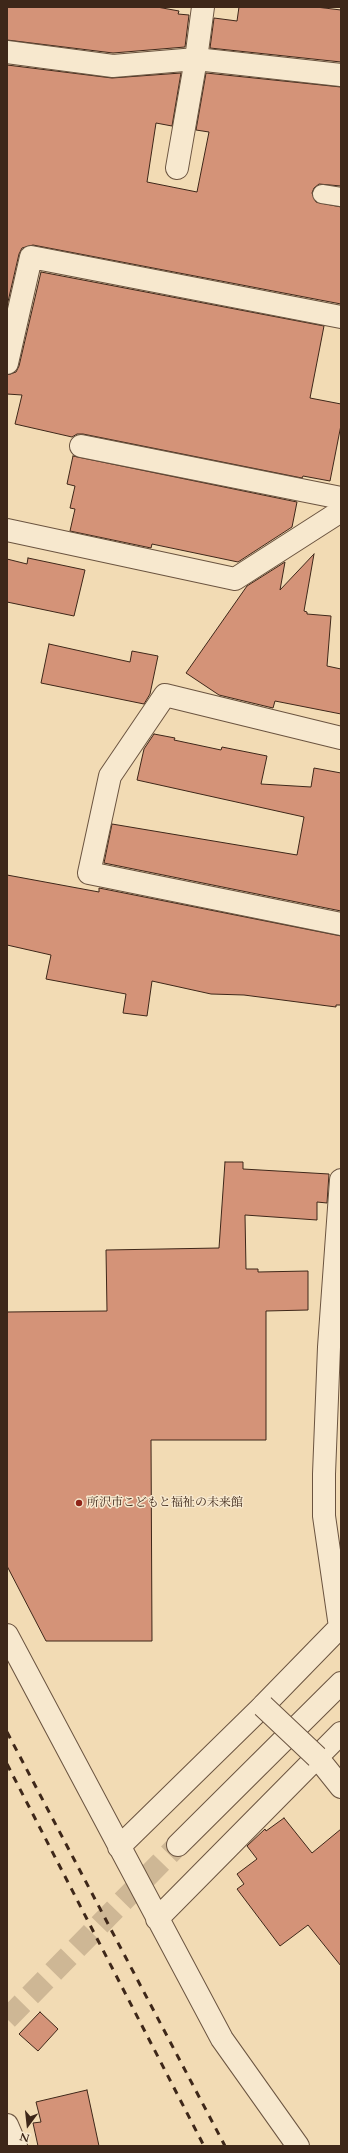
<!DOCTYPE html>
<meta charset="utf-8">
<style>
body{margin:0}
#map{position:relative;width:348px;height:2153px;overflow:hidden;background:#f2dbb4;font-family:Cardo,serif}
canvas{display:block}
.frame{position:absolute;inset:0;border:8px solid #3e2719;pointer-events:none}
.north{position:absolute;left:8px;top:2105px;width:40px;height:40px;-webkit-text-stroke:3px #f7e8ce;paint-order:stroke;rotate:195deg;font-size:11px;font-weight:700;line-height:16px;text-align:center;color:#3e2719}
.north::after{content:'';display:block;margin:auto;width:14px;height:18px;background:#3e2719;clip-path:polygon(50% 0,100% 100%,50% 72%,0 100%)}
</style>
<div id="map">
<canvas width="348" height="2153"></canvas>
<div class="frame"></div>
<div class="north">N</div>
</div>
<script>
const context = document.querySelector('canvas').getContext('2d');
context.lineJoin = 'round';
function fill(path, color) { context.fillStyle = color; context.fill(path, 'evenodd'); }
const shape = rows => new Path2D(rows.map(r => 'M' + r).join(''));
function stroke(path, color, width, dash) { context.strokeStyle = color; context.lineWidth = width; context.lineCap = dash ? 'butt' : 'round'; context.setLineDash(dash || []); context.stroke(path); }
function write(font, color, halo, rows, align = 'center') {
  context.font = font + ' Cardo,"Noto Serif JP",serif'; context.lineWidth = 3; context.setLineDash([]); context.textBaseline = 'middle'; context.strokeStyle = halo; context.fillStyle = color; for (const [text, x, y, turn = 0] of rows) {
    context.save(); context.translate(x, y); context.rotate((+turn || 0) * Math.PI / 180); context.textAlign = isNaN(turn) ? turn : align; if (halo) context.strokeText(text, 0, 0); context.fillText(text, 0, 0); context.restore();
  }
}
const building = shape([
 [7,7,157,7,179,11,178,14,189,15,185,47,113,53,7,40,7,7],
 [239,7,316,7,341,10,341,62,210,48,214,18,237,21,239,7],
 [7,65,112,78,181,73,172,126,156,123,147,182,197,192,209,132,196,130,206,73,341,87,341,186,319,184,314,188,312,193,316,202,341,207,341,304,33,245,22,248,19,254,7,306,7,65],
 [41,272,324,326,310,398,341,404,341,425,330,481,303,476,302,478,83,434,77,434,72,437,15,424,22,395,7,394,7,375,16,372,19,366,41,272],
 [73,456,297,502,292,527,238,562,152,544,151,548,70,531,75,509,70,508,75,486,67,484,73,456],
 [314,554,304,611,307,612,307,614,331,616,327,666,341,669,341,714,275,701,273,708,219,695,186,673,247,586,285,562,280,590,314,554],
 [28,558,85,570,74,616,7,602,7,559,27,564,28,558],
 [49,644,130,662,132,651,158,656,150,694,144,704,41,683,49,644],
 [154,734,175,738,174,740,221,750,222,747,267,756,261,784,311,787,314,768,341,773,341,911,104,863,112,824,297,855,304,817,137,780,144,749,154,734],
 [7,875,99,892,99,888,341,936,341,1005,336,1005,336,1007,244,995,211,994,152,981,147,1016,123,1013,126,994,46,979,51,955,7,945,7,875],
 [225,1162,243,1162,243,1169,329,1174,327,1203,317,1202,317,1220,245,1215,246,1269,258,1269,258,1272,308,1271,308,1310,266,1311,266,1440,151,1440,152,1641,46,1641,7,1566,7,1312,107,1311,106,1250,219,1248,225,1162],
 [284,1818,312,1853,341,1829,341,1966,308,1925,280,1946,237,1889,244,1884,237,1874,257,1859,247,1846,265,1829,266,1831,284,1818],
 [40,2012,58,2029,38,2051,19,2034,40,2012],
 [87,2090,99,2146,38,2146,33,2123,41,2122,36,2102,87,2090]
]);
fill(building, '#d49378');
stroke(building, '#3e2719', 1);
stroke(shape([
 [7,2019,178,1845]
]), '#ceb795', 22, [22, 11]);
const service = shape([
 [322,194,341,197]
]);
const minor = shape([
 [7,52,113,66,196,59,341,75],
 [177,168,196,59,203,7],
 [7,363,31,257,341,317],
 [81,446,341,498],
 [7,530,235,579,341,511],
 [341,738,165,695,110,776,89,873,341,924],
 [340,1627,324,1516,324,1474,329,1347,341,1180],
 [7,1635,222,2039,298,2146],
 [317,1757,341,1787],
 [119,1847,263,1706,341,1626],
 [157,1919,341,1733],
 [7,2125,16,2146]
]);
const tertiary = shape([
 [178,1845,341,1683]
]);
stroke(service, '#6b5440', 20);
stroke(minor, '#6b5440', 24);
stroke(tertiary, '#6b5440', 24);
stroke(service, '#f7e8ce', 18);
stroke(minor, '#f7e8ce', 22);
stroke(tertiary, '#f7e8ce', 22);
stroke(shape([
 [7,1732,225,2146],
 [7,1764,204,2146]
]), '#3e2719', 3, [7, 7]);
const minorBridge = shape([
 [263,1706,317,1757]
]);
stroke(minorBridge, '#6b5440', 24, []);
stroke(minorBridge, '#f7e8ce', 22);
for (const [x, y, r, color] of [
 [79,1503,4,"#8f2418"]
]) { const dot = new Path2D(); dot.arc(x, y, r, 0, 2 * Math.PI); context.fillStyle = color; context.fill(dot); stroke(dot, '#f7e8ce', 1.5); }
write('12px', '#3e2719', '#f7e8ce', [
 ["所沢市こどもと福祉の未来館",87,1503]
], 'left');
</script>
